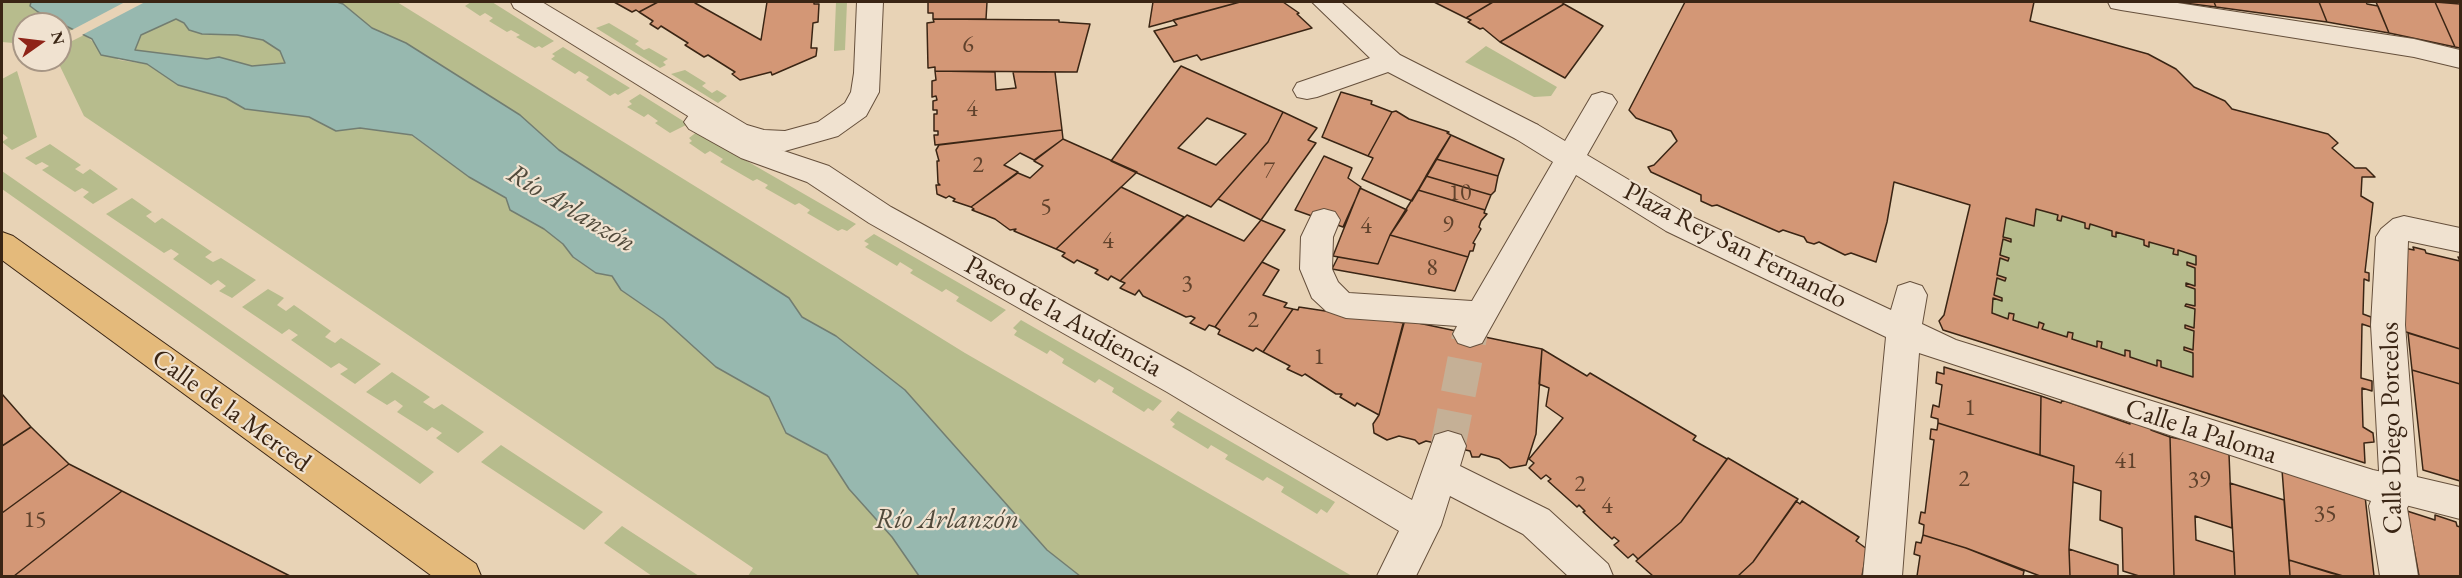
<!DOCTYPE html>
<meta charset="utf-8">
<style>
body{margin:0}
#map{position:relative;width:2462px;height:578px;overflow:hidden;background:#e8d3b6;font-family:"EB Garamond",serif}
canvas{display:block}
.frame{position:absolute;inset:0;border:3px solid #3a2514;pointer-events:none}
.north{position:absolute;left:12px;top:12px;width:60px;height:60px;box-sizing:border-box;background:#f0e2d0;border:2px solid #a79685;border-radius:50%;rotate:76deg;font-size:16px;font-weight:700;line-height:24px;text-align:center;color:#3a2514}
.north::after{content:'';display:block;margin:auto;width:21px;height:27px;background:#8f2418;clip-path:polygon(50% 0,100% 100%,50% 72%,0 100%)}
</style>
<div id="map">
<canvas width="2462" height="578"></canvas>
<div class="frame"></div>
<div class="north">N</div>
</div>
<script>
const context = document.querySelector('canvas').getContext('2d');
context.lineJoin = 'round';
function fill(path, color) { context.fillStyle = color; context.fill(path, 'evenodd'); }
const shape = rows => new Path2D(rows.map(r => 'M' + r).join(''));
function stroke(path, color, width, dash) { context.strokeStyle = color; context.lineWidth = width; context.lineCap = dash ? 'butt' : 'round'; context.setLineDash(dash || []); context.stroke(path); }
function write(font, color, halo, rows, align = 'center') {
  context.font = font + ' "EB Garamond",serif'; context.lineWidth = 4.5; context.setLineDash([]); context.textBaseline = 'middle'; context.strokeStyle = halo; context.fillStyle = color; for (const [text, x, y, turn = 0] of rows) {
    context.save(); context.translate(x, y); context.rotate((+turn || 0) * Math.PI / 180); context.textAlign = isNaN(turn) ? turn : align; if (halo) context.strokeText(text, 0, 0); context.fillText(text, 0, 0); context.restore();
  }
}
fill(shape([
 [2,2,125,2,60,36,60,24,24,24,24,44,2,42],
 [337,2,397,2,965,353,1352,576,1080,576,1047,550,905,390,836,336,802,317,789,298,559,150,520,115,406,43,372,28],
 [471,2,492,2,554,41,542,48,539,46,535,48,516,37,520,35,511,30,507,32,489,21,493,18,485,13,480,16,465,6],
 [836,2,847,2,845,50,834,51],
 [176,19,202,34,237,35,263,40,280,51,285,63,252,66,219,57,207,59,135,50,141,35],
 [609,23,639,41,635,44,644,50,649,48,668,59,663,62,666,65,660,68,596,28],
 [84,35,119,60,147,64,178,85,226,98,245,109,309,117,336,131,360,128,411,135,469,177,506,198,525,219,544,229,563,244,573,257,596,273,612,276,621,290,663,319,716,367,769,397,786,433,827,455,849,489,892,537,919,576,748,576,753,568,84,116,57,60,60,60,60,47],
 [1486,46,1557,87,1551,96,1534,97,1465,62],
 [563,47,630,88,618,95,615,93,610,96,586,80,589,77,579,71,575,74,551,59,555,56,552,54],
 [685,70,706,83,702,86,712,93,717,90,727,96,718,103,671,74],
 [17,71,37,137,12,150,2,142,8,138,2,133,2,79],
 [640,94,688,124,670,133,655,123,658,121,648,114,644,117,627,107,632,104,629,101],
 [698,131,733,153,856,224,847,231,842,229,838,231,807,213,810,210,799,203,795,205,765,188,768,185,757,179,753,181,720,162,723,159,710,151,705,154,689,143,692,141,689,138],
 [50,144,81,165,75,169,83,174,90,169,118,189,93,204,83,197,89,192,82,188,75,192,42,170,49,166,42,162,36,165,25,158],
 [2,171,434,472,420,484,2,189],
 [132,198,152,212,146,216,155,223,162,218,212,252,205,257,213,262,221,258,256,280,232,298,219,291,226,286,218,280,211,285,173,259,179,254,171,249,164,253,106,214],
 [2036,209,2058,215,2057,219,2061,221,2062,216,2085,223,2085,228,2089,229,2090,224,2112,231,2112,236,2116,237,2116,232,2144,240,2144,245,2148,247,2149,242,2174,249,2174,254,2178,255,2178,250,2196,256,2196,265,2187,265,2195,268,2195,286,2187,283,2195,289,2195,306,2186,304,2185,306,2195,309,2194,328,2185,326,2185,328,2194,331,2193,350,2184,347,2184,350,2193,353,2193,377,2161,367,2161,361,2157,360,2157,366,2130,357,2130,351,2126,350,2125,356,2101,348,2102,343,2097,341,2097,347,2072,339,2072,333,2068,332,2067,337,2042,329,2043,324,2039,323,2038,328,2013,320,2013,314,2009,313,2008,319,1992,313,1993,298,2002,300,2002,298,1994,295,1997,278,2005,280,2006,278,1997,275,2000,258,2008,261,2000,255,2003,239,2011,242,2003,237,2006,218,2034,226],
 [874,234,1006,310,991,322,956,301,959,297,946,289,942,292,910,273,913,270,900,262,897,266,865,247,869,244,864,241],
 [268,289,284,298,277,305,286,311,294,305,331,331,325,337,335,343,341,338,381,364,355,384,340,374,348,369,339,363,331,368,291,340,298,335,289,329,282,334,242,307],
 [1021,320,1162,401,1153,411,1148,408,1144,412,1112,392,1114,388,1099,379,1095,383,1062,363,1064,359,1050,350,1047,354,1014,335,1017,331,1013,328],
 [392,372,430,397,423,402,434,409,442,404,484,432,458,453,436,438,442,433,432,427,427,431,397,412,403,406,395,400,387,405,366,392],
 [1178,411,1335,502,1327,513,1321,509,1317,514,1281,492,1284,487,1267,477,1263,481,1225,459,1228,455,1211,445,1208,449,1172,427,1175,424,1170,420],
 [501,445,603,512,584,530,481,462],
 [622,526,699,576,652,576,604,543]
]), '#b7bc8d');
const water = shape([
 [31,2,337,2,343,4,372,28,406,43,520,115,559,150,789,298,802,317,836,336,905,390,1047,550,1080,576,919,576,892,537,849,489,827,455,786,433,769,397,716,367,663,319,621,290,612,276,596,273,573,257,563,244,544,229,510,210,506,198,469,177,412,135,360,128,336,131,309,117,245,109,226,98,178,85,147,64,101,55,92,39,38,12,30,6,31,2],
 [176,19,184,23,189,30,202,34,237,35,263,40,280,51,285,63,252,66,219,57,207,59,135,50,141,35,176,19]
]);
fill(water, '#97b8af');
stroke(water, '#727d71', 1.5);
fill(shape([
 [125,2,145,2,80,36,70,31]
]), '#e8d3b6');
const building = shape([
 [614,2,658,2,639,12,636,10,632,12,614,2],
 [658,2,698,2,695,3,761,40,767,2,814,2,814,4,819,4,818,22,813,23,811,48,817,48,816,56,772,75,771,72,740,80,732,74,735,72,708,55,704,57,685,45,688,43,661,26,658,29,650,24,653,21,639,12,658,2],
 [928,2,987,2,986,19,933,19,933,13,928,13,928,2],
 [1153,2,1240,2,1149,27,1153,2],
 [1240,2,1283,2,1299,13,1297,14,1312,28,1201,60,1197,55,1174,62,1154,31,1177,25,1173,20,1240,2],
 [1434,2,1493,2,1466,18,1434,2],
 [1493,2,1561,2,1564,4,1500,42,1483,28,1480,29,1468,22,1471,20,1466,18,1493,2],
 [1685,2,2034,2,2030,21,2148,54,2176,69,2194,87,2225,101,2232,109,2328,134,2338,143,2332,148,2355,168,2366,168,2375,177,2362,177,2361,196,2373,203,2365,272,2369,273,2369,281,2364,279,2363,314,2371,317,2371,327,2362,324,2361,378,2372,381,2372,391,2362,388,2362,395,2363,427,2373,433,2374,442,2364,443,2365,463,1943,330,1939,321,1944,315,1970,205,1894,182,1887,222,1876,262,1851,253,1845,255,1819,242,1814,244,1807,242,1804,237,1783,230,1779,232,1717,205,1712,206,1701,201,1701,195,1651,172,1648,167,1654,165,1677,141,1671,131,1636,118,1629,110,1685,2],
 [2036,209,2058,215,2057,220,2061,221,2062,216,2085,223,2085,228,2089,229,2090,224,2112,231,2112,236,2116,237,2116,232,2144,240,2144,245,2149,247,2149,242,2174,249,2173,254,2178,255,2178,250,2196,256,2196,265,2187,262,2187,265,2195,268,2195,286,2186,283,2186,286,2195,289,2195,306,2186,304,2185,306,2195,309,2194,328,2185,325,2185,328,2194,331,2193,350,2184,347,2184,350,2193,353,2193,377,2161,367,2161,361,2157,360,2157,366,2130,357,2130,351,2125,350,2125,356,2101,348,2102,342,2097,341,2097,347,2072,339,2073,333,2068,332,2067,337,2042,329,2044,324,2039,322,2038,328,2013,320,2014,314,2009,313,2008,319,1992,313,1993,298,2002,301,2002,298,1994,295,1997,278,2005,281,2006,278,1997,275,2000,258,2008,261,2009,258,2000,255,2003,239,2011,242,2011,239,2003,237,2006,218,2034,226,2036,209],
 [2176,2,2214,2,2216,7,2176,2],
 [2214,2,2319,2,2327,22,2216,7,2214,2],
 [2319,2,2366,2,2367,4,2378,6,2389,33,2327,22,2319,2],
 [2376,2,2435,2,2455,47,2389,33,2376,2],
 [2435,2,2460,4,2460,48,2455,47,2435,2],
 [1564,4,1603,26,1565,78,1500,42,1564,4],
 [933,19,1059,20,1059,22,1090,24,1077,72,935,71,935,67,928,68,927,23,934,22,933,19],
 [1181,66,1283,112,1268,142,1211,207,1111,161,1181,66],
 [1207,118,1246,134,1216,165,1178,148,1207,118],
 [935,71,995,72,996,90,1016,88,1013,72,1055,72,1062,130,935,145,934,135,938,135,938,131,934,131,934,114,937,114,937,110,933,110,933,101,937,100,936,96,932,97,932,81,936,80,935,71],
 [1341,92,1372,101,1371,104,1392,112,1368,156,1322,137,1341,92],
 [1396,111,1409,119,1449,132,1447,133,1451,135,1412,201,1362,179,1373,158,1368,156,1392,112,1396,111],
 [1283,112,1317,128,1308,140,1316,143,1261,220,1218,199,1268,142,1283,112],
 [1062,130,1063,139,1034,160,1020,153,1004,165,1018,172,971,207,953,201,955,199,949,196,946,198,937,194,936,185,940,185,938,183,937,161,939,161,936,150,939,145,1062,130],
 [1451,135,1504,159,1498,176,1436,159,1451,135],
 [1063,139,1137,172,1056,249,1014,231,1016,229,1010,230,995,219,972,210,974,209,971,207,1018,173,1030,178,1043,166,1034,161,1063,139],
 [1324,156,1352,168,1348,178,1361,187,1343,227,1295,210,1324,156],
 [1436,159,1498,176,1495,191,1491,195,1426,176,1436,159],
 [1426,176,1491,195,1485,210,1418,190,1426,176],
 [1121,187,1184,217,1120,281,1111,276,1108,280,1095,273,1098,270,1077,260,1074,263,1062,256,1065,253,1056,249,1121,187],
 [1360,188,1407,210,1390,235,1378,264,1333,256,1360,188],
 [1418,190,1485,210,1484,213,1487,214,1481,221,1479,227,1481,229,1473,243,1475,244,1473,251,1470,251,1468,257,1390,235,1418,190],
 [1187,215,1244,241,1261,220,1285,230,1215,327,1209,325,1205,330,1190,323,1195,318,1191,316,1186,317,1143,296,1139,290,1135,295,1120,288,1125,283,1120,281,1187,215],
 [1390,235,1468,257,1455,291,1332,269,1338,257,1378,264,1390,235],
 [2413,247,2425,250,2426,253,2460,261,2458,257,2460,258,2460,349,2403,331,2404,248,2414,250,2413,247],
 [1262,262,1279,270,1263,295,1287,303,1284,307,1293,309,1263,352,1256,348,1253,351,1218,334,1220,330,1215,327,1262,262],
 [1299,307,1404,323,1379,415,1357,403,1355,406,1340,397,1342,394,1336,394,1305,374,1302,376,1287,369,1290,366,1263,352,1293,309,1298,310,1299,307],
 [1404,320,1542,349,1536,434,1526,465,1510,468,1499,459,1481,454,1479,457,1472,457,1470,451,1426,441,1419,444,1415,440,1399,436,1387,440,1374,433,1373,424,1379,415,1404,320],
 [2408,333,2460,349,2460,384,2412,370,2408,333],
 [1542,349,1587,376,1590,373,1696,436,1693,440,1727,459,1681,522,1638,559,1633,554,1628,558,1614,545,1619,541,1614,537,1612,539,1601,529,1583,512,1585,511,1579,505,1577,507,1548,481,1551,479,1546,475,1541,479,1529,468,1534,463,1529,459,1563,418,1546,406,1549,388,1539,384,1542,349],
 [1944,367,2041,396,2040,455,1938,423,1938,419,1931,417,1933,405,1939,407,1942,385,1936,383,1937,372,1944,374,1944,367],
 [2412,370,2460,384,2460,481,2423,470,2412,370],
 [2,394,31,427,2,446,2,394],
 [2041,396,2061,403,2062,400,2130,424,2129,420,2151,427,2151,430,2170,437,2174,576,2139,576,2123,571,2122,528,2100,520,2101,491,2073,482,2074,466,2040,455,2041,396],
 [1938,423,2074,466,2069,549,2070,576,2040,576,1966,548,1923,535,1924,525,1919,523,1921,512,1925,513,1934,440,1930,439,1931,429,1937,430,1938,423],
 [31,427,69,464,2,513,2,446,31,427],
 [2179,436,2229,454,2232,528,2195,516,2196,540,2234,552,2235,576,2174,576,2170,437,2180,439,2179,436],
 [1728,458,1798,499,1753,562,1738,576,1653,576,1636,561,1681,522,1728,458],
 [69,464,122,491,14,576,2,576,2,513,69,464],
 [2282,470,2365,496,2374,576,2343,576,2289,560,2282,470],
 [2230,483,2284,500,2290,576,2235,576,2230,483],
 [122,491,290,576,14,576,122,491],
 [1796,501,1800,504,1802,501,1859,537,1856,541,1867,549,1862,576,1738,576,1753,562,1796,501],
 [2407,511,2435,520,2435,515,2456,522,2457,526,2460,527,2460,576,2419,576,2407,511],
 [1923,535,1966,548,2024,571,2023,576,1917,576,1920,556,1914,554,1916,542,1921,543,1923,535],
 [2069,549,2118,565,2118,576,2070,576,2069,549],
 [2289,560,2331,573,2343,576,2290,576,2289,560]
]);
fill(building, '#d39776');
stroke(building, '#3a2514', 1.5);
stroke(shape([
 [1448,446,1470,334]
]), '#c5b096', 35, [35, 18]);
const pedestrian = shape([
 [1602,92,1612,95,1617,102,1587,155,1688,215,1891,310,1898,286,1910,282,1922,286,1927,295,1922,324,1956,340,2373,470,2412,478,2418,489,2407,508,2418,576,2380,576,2369,506,2371,501,1919,353,1902,576,1863,576,1886,337,1666,231,1576,175,1482,343,1470,347,1458,343,1453,334,1457,326,1346,318,1326,311,1312,298,1300,269,1301,237,1313,212,1324,209,1335,212,1340,220,1333,237,1332,269,1338,282,1349,293,1472,301,1553,162,1516,139,1512,132,1516,125,1527,122,1538,125,1565,141,1592,95,1602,92],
 [699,112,763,144,829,166,891,207,1191,372,1412,500,1435,435,1448,431,1461,435,1466,446,1460,466,1549,510,1608,564,1613,576,1568,576,1523,534,1450,496,1441,525,1416,576,1377,576,1399,531,1167,392,869,223,807,182,741,158,689,129,684,122,689,115,699,112]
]);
const minor = shape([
 [511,2,542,2,747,125,764,130,785,131,818,122,845,103,851,92,854,73,857,2,883,2,879,92,866,116,838,136,785,151,764,150,725,139,514,8,511,2],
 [1312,2,1341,2,1400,55,1538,125,1542,132,1538,139,1527,142,1516,139,1388,72,1317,97,1307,99,1297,97,1293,90,1297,83,1370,58,1312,2],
 [2108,2,2171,2,2414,39,2460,50,2460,68,2414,57,2121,10,2111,8,2108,2],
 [2404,216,2460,228,2460,252,2408,241,2405,325,2417,477,2460,487,2460,519,2386,500,2380,489,2371,325,2376,237,2381,229,2393,219,2404,216]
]);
const trunk = shape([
 [2,232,13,236,476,564,481,576,432,576,2,260,2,232]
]);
stroke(pedestrian, '#66503c', 2);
stroke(minor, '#66503c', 2);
stroke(trunk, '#3a2514', 2);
fill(pedestrian, '#f0e2d0');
fill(minor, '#f0e2d0');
fill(trunk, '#e4ba7b');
write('24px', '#60422c', null, [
 ["6",968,45],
 ["4",972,109],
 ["2",978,165],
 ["7",1269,171],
 ["10",1460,193],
 ["5",1046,207],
 ["9",1448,225],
 ["4",1366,226],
 ["4",1108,241],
 ["8",1432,268],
 ["3",1187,284],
 ["2",1253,320],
 ["1",1319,357],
 ["1",1970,408],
 ["41",2126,461],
 ["2",1964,479],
 ["39",2199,480],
 ["2",1580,484],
 ["4",1607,506],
 ["35",2325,514],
 ["15",35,520]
]);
write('27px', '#3a2514', '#f0e2d0', [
 ["Plaza Rey San Fernando",1735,246,27],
 ["Paseo de la Audiencia",1063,317,29],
 ["Calle de la Merced",231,411,36],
 ["Calle Diego Porcelos",2392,428,-91],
 ["Calle la Paloma",2201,432,18]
]);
write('italic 28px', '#514a3b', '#f0e2d0', [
 ["Río Arlanzón",571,209,31],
 ["Río Arlanzón",947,520]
]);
</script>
